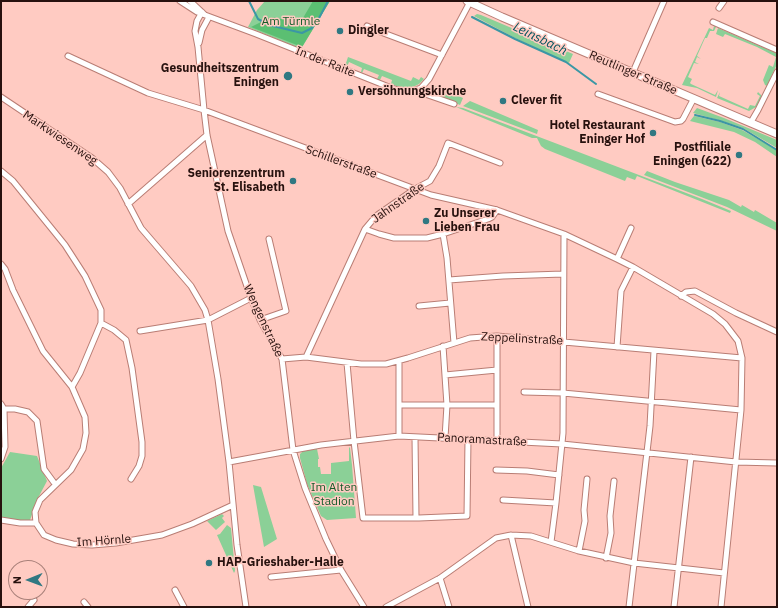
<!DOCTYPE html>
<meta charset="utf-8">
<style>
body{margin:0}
#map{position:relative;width:778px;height:608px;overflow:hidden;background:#ffcbc2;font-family:"IBM Plex Sans",sans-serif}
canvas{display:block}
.frame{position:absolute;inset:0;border:2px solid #27110e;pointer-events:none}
.north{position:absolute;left:8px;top:560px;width:40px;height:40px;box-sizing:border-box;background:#ffcbc2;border:1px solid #a9817a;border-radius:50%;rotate:269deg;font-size:11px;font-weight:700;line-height:16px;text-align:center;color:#27110e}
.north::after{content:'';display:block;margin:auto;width:14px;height:18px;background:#307882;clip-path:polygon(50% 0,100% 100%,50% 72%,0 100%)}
</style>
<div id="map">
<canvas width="778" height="608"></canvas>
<div class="frame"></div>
<div class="north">N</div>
</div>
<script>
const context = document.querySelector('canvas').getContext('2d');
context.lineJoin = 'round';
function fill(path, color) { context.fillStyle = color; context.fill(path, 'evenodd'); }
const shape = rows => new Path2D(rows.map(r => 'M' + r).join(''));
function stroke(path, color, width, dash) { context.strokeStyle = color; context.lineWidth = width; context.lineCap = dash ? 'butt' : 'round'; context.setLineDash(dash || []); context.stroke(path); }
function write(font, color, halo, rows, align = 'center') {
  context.font = font + ' "IBM Plex Sans",sans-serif'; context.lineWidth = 3; context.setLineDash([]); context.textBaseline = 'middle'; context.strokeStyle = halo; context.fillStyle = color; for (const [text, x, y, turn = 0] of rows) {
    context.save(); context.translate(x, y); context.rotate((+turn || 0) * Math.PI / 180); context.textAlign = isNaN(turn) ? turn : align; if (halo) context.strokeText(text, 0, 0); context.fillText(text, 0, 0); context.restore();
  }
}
fill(shape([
 [265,1,330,1,301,49,248,27,257,10],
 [477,14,481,15,573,54,569,63,515,38,474,16],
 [714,26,716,27,714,31,710,31,707,38,705,38,697,56,701,59,697,57,695,62,699,64,694,63,688,77,692,79,690,83,691,84,715,95,718,90,716,97,697,88,682,85,709,28,713,30],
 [718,28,776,53,777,55,777,64,767,86,765,85,763,80,769,65,773,67,776,57,757,47,725,34,723,37,716,34],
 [348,57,411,81,413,77,419,80,421,77,424,79,419,84,413,87,399,87,391,84,392,80,382,76,380,80,377,79,379,75,364,69,362,73,361,72,362,68,349,62,347,67,345,66],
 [435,86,463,98,460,105,431,93],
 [720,92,719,96,748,109,750,105,755,106,760,96,757,94,758,92,762,96,756,107,749,111,717,98],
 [470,101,538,130,537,134,463,106],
 [456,107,463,108,702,199,731,211,730,213,637,176,635,180,627,177,625,181,545,149,541,146,537,138,532,138],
 [697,108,724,118,777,140,777,148,743,128,722,121,693,113],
 [694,116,720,122,742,130,777,150,777,157,755,142,734,132,690,121],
 [647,171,675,182,729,200,741,207,742,205,754,212,755,210,777,223,777,231,727,207,644,175],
 [349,447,350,448,352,465,356,518,327,520,321,516,307,484,300,458,300,454,303,451,317,449,319,459,318,459,318,467,320,467,321,474,331,474,331,463,349,461],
 [10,452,37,456,47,481,38,498,30,520,22,521,1,519,1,468],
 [253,485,261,487,277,539,264,547],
 [222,514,224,516,222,518,225,522,216,530,207,521],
 [227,525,231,528,235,571,234,573,217,535,220,534]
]), '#8bd097');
fill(shape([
 [313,1,330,1,302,47,251,27,271,17,299,22,303,18]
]), '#5bbf72');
stroke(shape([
 [249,1,258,19,269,25,302,33,312,28,318,20,328,1],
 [385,1,390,1],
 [472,17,515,39,566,62,596,84],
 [695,115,720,121,743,129,777,150]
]), '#3b97a5', 2);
const street = shape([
 [180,1,197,12,256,34,394,89,409,92,421,88,429,79,470,2],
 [190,1,204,14],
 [719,8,724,1],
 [202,12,197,21,195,31,198,47,204,110,207,135,228,231,251,298,260,320,282,359,293,450,305,488,326,539,341,570,364,607],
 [713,22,777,50],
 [367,26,378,31,442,55],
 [199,43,202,30,209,17],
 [68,56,148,93,204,110,431,195,497,210,564,234,617,259,633,267,713,314,725,324,738,341,742,358,741,410,721,607],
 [633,72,664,1],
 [421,88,425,94,454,104],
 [598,94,675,122,681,121,683,119,694,98],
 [1,97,92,158,108,172,120,188,141,228,191,286,205,310,208,320,218,379,229,462,237,545,246,607],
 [751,122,758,110,777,72],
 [1,171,13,181,65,245,85,276,101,310,101,323,80,373,72,387],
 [128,204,207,135],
 [365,229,379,234,394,238,427,238,443,234,488,219,492,217,497,210],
 [443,234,447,258,454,343],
 [617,259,631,228],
 [1,264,5,269,13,290,43,351,72,387,85,417,86,433,83,449,71,470,40,500,35,512,36,523,44,535,56,540,73,544,92,545,116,543,162,535,192,524,233,505],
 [449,280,503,276,563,274],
 [681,296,686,292,695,291,736,313,777,332],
 [419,306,450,303],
 [260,320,286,311,269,239],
 [101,323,114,330,126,340,132,368,142,442,142,456,139,466,131,479],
 [140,331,208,320,251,298],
 [497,336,497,441],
 [443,346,447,405,445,438],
 [617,347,621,291,633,267],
 [306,357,365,229,376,216,415,189,430,181,439,166,448,143,500,163],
 [282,359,306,357,361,364,386,364,408,358,470,338,497,336,742,358],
 [399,361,399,436],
 [347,363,354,441,363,518,419,518,467,516,468,439],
 [445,375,497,370],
 [524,392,563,393,741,410],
 [1,404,4,409,5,447,1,459],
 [399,405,497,405],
 [4,409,15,409,28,412,37,421,44,469,55,484],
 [415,437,416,518],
 [229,462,321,445,399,436,562,444,736,462,777,463],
 [496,470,527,471,559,475],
 [503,500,556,503],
 [1,520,20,523,36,523],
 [511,535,528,607],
 [551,542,556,503,563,433,564,234],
 [579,551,585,521,584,510,587,479],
 [606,558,611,533,610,516,614,481],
 [271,577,341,570],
 [440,578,449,607],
 [175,590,184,607],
 [84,602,88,607],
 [28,607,34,600],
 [386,607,440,578,496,538,511,535,531,536,579,551,634,563,724,573],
 [629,607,650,426,654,351],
 [674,607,691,457]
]);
const secondary = shape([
 [467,1,502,17,777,134]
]);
stroke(street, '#b97d74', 7);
stroke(secondary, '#b97d74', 9);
stroke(street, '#fff', 5);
stroke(secondary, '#fff', 7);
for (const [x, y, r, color] of [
 [340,31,4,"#307882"],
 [288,76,5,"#307882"],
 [350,92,4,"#307882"],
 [503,101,4,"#307882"],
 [653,133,4,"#307882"],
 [739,155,4,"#307882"],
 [293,181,4,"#307882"],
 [426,221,4,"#307882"],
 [209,563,4,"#307882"]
]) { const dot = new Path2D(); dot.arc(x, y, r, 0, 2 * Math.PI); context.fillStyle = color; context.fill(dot); stroke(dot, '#ffcbc2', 1.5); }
write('12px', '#155c2a', '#ffcbc2', [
 ["Am Türmle",291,22],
 ["Im Alten",334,488],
 ["Stadion",334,502]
]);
write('bold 12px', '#27110e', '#ffcbc2', [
 ["Dingler",348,31],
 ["Gesundheitszentrum",279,69,"right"],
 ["Eningen",279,83,"right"],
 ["Versöhnungskirche",358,92],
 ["Clever fit",511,101],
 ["Hotel Restaurant",645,126,"right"],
 ["Eninger Hof",645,140,"right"],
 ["Postfiliale",731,148,"right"],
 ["Eningen (622)",731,162,"right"],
 ["Seniorenzentrum",285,174,"right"],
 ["St. Elisabeth",285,188,"right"],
 ["Zu Unserer",434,214],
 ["Lieben Frau",434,228],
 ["HAP-Grieshaber-Halle",217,563]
], 'left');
write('12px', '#27110e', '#ffcbc2', [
 ["In der Raite",325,62,22],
 ["Reutlinger Straße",633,73,23],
 ["Markwiesenweg",60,138,34],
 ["Schillerstraße",341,162,20],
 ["Jahnstraße",398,203,-35],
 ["Wengenstraße",263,321,65],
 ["Zeppelinstraße",522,339,3],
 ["Panoramastraße",482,440,3],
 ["Im Hörnle",104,541,-4]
]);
write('italic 13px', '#00535d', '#ffcbc2', [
 ["Leinsbach",540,39,26]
]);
</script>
